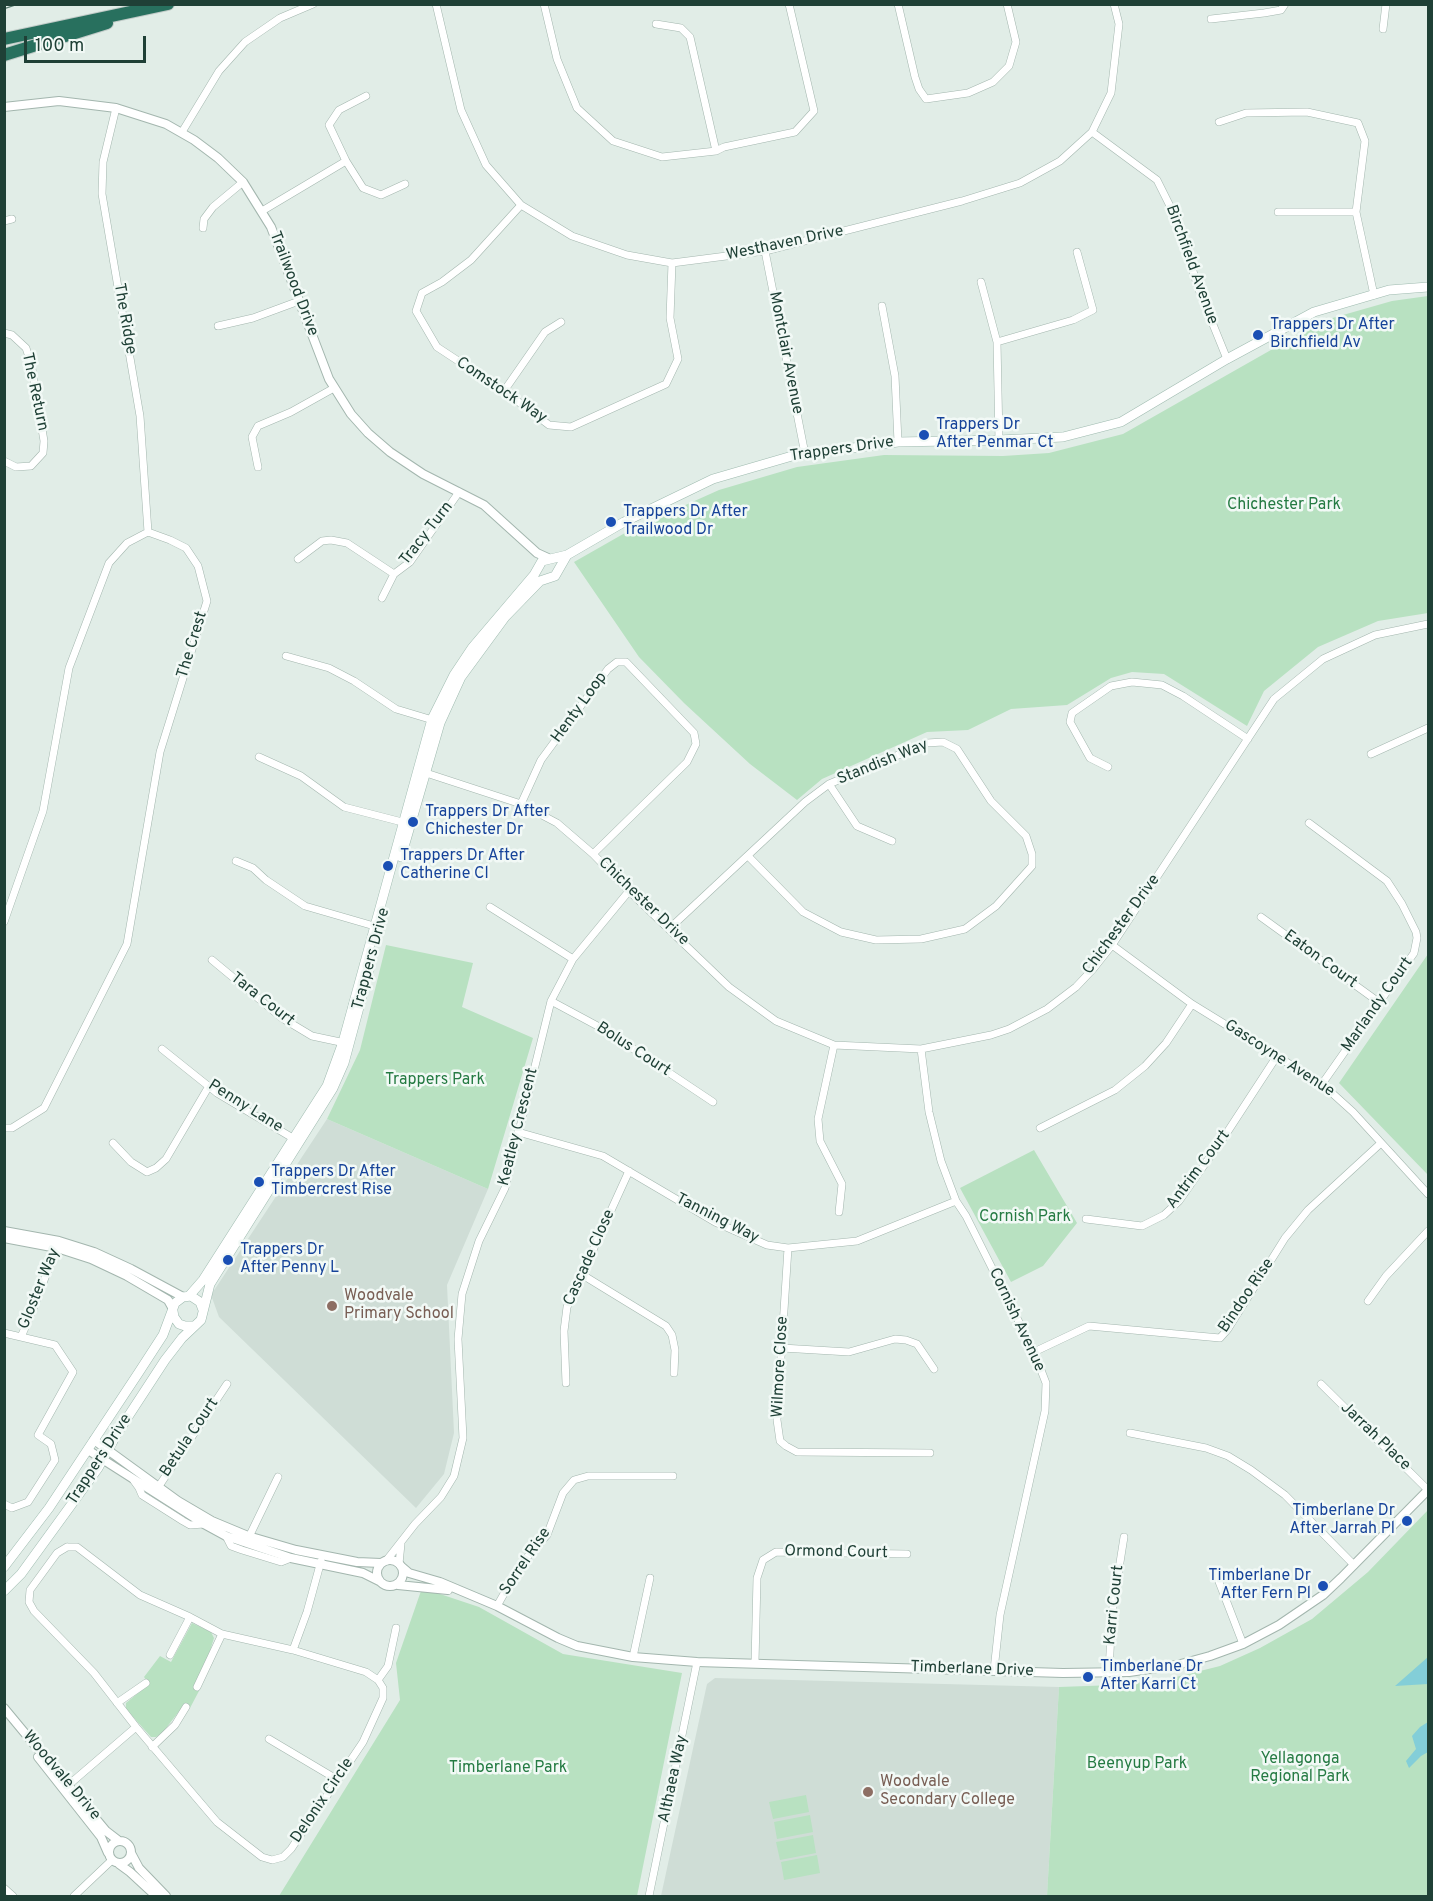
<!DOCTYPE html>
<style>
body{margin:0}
#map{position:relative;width:1433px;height:1901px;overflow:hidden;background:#e1ede7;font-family:Overpass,sans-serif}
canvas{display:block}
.frame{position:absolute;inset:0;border:6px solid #1f4036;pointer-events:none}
.scale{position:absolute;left:24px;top:36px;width:122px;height:27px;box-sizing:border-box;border:3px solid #1f4036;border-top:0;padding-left:8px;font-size:18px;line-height:21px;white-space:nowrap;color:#1f4036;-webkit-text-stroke:4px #f2f9f6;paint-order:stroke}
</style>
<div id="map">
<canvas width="1433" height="1901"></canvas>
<div class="frame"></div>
<div class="scale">100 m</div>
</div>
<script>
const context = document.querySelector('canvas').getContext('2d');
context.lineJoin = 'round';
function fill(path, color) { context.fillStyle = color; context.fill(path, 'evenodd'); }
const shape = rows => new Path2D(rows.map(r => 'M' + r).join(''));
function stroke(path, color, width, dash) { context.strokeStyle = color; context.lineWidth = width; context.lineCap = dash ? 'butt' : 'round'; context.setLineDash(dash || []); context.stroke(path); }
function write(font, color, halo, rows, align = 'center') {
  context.font = font + ' Overpass,sans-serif'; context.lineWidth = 5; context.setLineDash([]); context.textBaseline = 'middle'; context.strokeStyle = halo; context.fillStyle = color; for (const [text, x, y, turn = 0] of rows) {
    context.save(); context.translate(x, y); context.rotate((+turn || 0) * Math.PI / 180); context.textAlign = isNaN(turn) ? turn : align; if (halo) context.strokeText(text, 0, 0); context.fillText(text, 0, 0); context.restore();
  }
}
fill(shape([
 [327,1119,488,1189,447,1285,454,1433,444,1474,416,1508,219,1317,211,1295],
 [715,1678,1059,1687,1047,1896,661,1896,707,1684]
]), '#cfddd6');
fill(shape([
 [1428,296,1428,613,1378,621,1318,647,1264,691,1247,726,1164,674,1132,672,1111,678,1067,705,1011,709,968,730,927,732,822,779,797,800,750,764,684,703,639,657,574,562,632,529,719,490,797,467,884,455,1003,456,1049,453,1123,434,1322,321,1392,301],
 [386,945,473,963,462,1007,533,1038,488,1189,327,1119,360,1050],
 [1428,954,1428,1175,1339,1083],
 [1034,1150,1077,1223,1043,1266,1011,1282,960,1188],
 [1428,1510,1428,1896,1047,1896,1059,1687,1115,1685,1164,1680,1220,1666,1260,1648,1312,1619,1368,1572],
 [422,1588,479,1607,563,1654,682,1673,637,1896,279,1896,400,1700,396,1663],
 [192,1623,211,1632,214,1638,206,1664,193,1687,199,1691,190,1708,184,1705,163,1732,156,1737,151,1737,126,1709,126,1703,149,1684,144,1677,160,1656,171,1662],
 [806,1795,809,1812,773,1819,769,1802],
 [810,1815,813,1832,777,1839,774,1822],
 [813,1835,816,1853,780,1860,776,1842],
 [817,1855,820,1873,784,1880,781,1862]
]), '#b8e1c1');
fill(shape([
 [1428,1657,1428,1684,1395,1686],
 [1428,1722,1428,1752,1421,1756,1409,1768,1406,1761,1416,1749,1412,1736,1420,1727]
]), '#83ced8');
const minor = shape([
 [436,4,461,110,486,165,521,205,572,236,627,255,672,263,765,251,962,201,1020,183,1060,161,1092,132,1111,93,1119,24,1114,4],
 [544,4,557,59,577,108,613,141,662,157,716,151,724,147,795,132,814,111,789,4],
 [898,4,915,77,919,89,926,99,968,93,993,82,1009,66,1016,42,1007,4],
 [1211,19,1264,13,1281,10,1285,4],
 [656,24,681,28,690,37,716,151],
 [1383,29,1386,4],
 [366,96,339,110,329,125,346,161,363,188,381,195,405,184],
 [116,108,103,162,102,194,140,416,148,532],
 [1219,122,1246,113,1307,112,1358,123,1365,141,1356,212,1374,295],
 [182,132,219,71,245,42,280,18,313,4],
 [1092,132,1157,180,1176,218,1199,290,1227,359],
 [521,205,471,260,442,282,422,293,416,311,437,347,504,391,549,425,571,427,666,384,678,359,670,318,672,263],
 [262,211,346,161],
 [1278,212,1356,212],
 [4,221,12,219],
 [203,228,204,219,213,207,243,182],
 [765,251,805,454],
 [981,282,997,342,999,440],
 [882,306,895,376,898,442],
 [218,326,253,318,299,301],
 [4,333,12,335,26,348,31,363,44,441,43,453,31,466,16,467,4,461],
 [997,342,1073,320,1093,310,1077,252],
 [504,391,545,332,561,322],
 [258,467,252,437,258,426,291,412,334,388],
 [298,559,322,541,331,540,347,543,394,574],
 [382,598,394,574,410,562,459,492],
 [286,656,329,668,354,681,396,709,436,721],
 [1371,754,1428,728],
 [259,757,301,776,344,807,406,823],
 [1108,767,1090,758,1070,722,1072,713,1111,686,1132,682,1162,685,1183,696,1248,739],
 [423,772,521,804,557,823,593,854,629,891,729,987,776,1021,834,1045,921,1049,991,1035,1009,1029,1047,1009,1076,987,1093,969,1112,945,1274,699,1323,659,1375,635,1428,624],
 [829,784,857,826,892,841],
 [521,804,541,760,608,669,617,662,626,662,694,733,696,744,687,762,593,854],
 [1309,823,1387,881,1402,904,1416,932,1417,938,1414,953,1322,1084],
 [236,861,253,868,266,880,305,906,381,928],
 [490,907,573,959],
 [1261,917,1380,1003],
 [4,922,43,811,69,668,109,563,127,543,148,532,170,540,186,548,198,566,207,601,160,752,127,944,44,1108,12,1128,4,1128],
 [670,928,805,802,829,784,927,743,943,742,957,749,991,801,1026,836,1032,854,1032,866,996,906,965,929,921,939,876,940,841,932,803,912,748,856],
 [1112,945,1192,1004,1322,1084,1353,1112,1428,1194],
 [212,960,282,1018,312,1036,345,1043],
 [551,1001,605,1030,713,1102],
 [834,1045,818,1119,820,1141,842,1184,839,1212],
 [162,1049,217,1093,296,1140],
 [921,1049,929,1112,941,1161,956,1201,966,1216,1034,1352,1046,1383,1045,1411,1000,1615,994,1670],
 [1040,1128,1115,1090,1145,1066,1166,1043,1192,1004],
 [518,1132,603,1156,715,1222,767,1245,788,1248,857,1241,956,1201],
 [113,1143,131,1162,147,1172,156,1168,166,1159,209,1086],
 [1086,1219,1142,1226,1164,1215,1179,1201,1228,1131,1277,1056],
 [788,1248,777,1420,780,1441,786,1446,797,1452,930,1453],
 [581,1274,666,1326,672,1335,675,1350,674,1373],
 [1368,1301,1386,1276,1428,1231],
 [4,1333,55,1345,73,1372,38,1435,51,1444,55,1460,28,1502,12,1508,4,1504],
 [21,1337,31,1314,58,1244],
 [782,1348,849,1352,895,1339,906,1340,917,1344,934,1369],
 [1034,1352,1089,1326,1220,1338,1228,1329,1285,1238,1308,1210,1381,1143],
 [566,1383,564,1331,567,1307,629,1171],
 [1321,1384,1428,1490],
 [1130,1433,1206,1448,1228,1456,1251,1470,1285,1495,1354,1565],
 [134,1481,139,1488,142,1495,183,1521,190,1525,204,1524],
 [157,1489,227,1384],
 [226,1536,231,1546,242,1550,281,1562,291,1558],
 [247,1541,278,1477],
 [67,1547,77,1547,140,1595,190,1617,222,1634,293,1650,366,1672,378,1680,383,1688,383,1698,363,1742,291,1849,283,1857,272,1860,262,1857,217,1822,136,1727,94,1673,34,1611,29,1602,30,1590,57,1553,67,1547],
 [386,1561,415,1524,441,1497,454,1476,463,1438,458,1339,462,1294,479,1241,505,1188,551,1001,573,959,629,891],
 [399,1564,401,1544],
 [1216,1574,1243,1644],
 [497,1606,521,1564,547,1535,563,1493,574,1480,588,1476,673,1476],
 [293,1650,307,1612,321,1561],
 [170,1655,190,1617],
 [633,1657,650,1578],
 [755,1663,757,1578,763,1560,776,1552,907,1554],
 [1109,1672,1112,1613,1124,1537],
 [378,1680,388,1666,396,1628],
 [197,1687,222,1634],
 [117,1703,146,1683],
 [269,1739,338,1780],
 [152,1747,175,1725,186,1707],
 [65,1788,136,1727],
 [4,1888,13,1896],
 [74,1896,112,1860],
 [649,1896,697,1662]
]);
const tertiary = shape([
 [4,107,59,101,116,108,166,124,194,140,218,158,243,182,271,227,329,379,351,414,368,433,390,452,423,474,484,505,537,553,548,558],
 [4,1231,59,1241,94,1252,131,1269,183,1297],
 [4,1238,57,1248,91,1259,127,1276,168,1300,173,1309],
 [94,1440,178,1501,212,1521,248,1536,296,1550,357,1562,381,1563],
 [88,1450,204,1524,226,1536,291,1558,363,1573,379,1581],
 '377 1573a13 13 0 1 1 26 0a13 13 0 1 1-26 0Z',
 [402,1567,409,1573,440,1582,497,1606,558,1638,577,1646,633,1657,697,1662,1063,1673,1129,1672,1177,1665,1210,1656,1243,1644,1279,1625,1323,1595,1341,1578,1428,1490],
 [398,1585,448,1590],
 [4,1708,106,1831,119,1841],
 [38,1757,101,1837,108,1853],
 '109 1852a11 11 0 1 1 22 0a11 11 0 1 1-22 0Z',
 [131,1853,139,1868,166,1896],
 [119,1864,130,1872,156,1896]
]);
const secondary = shape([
 [401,857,440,723,461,677,505,617,540,581,555,576,567,555],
 [189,1296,203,1280,327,1086,343,1042,432,719,454,675,472,648,534,575,542,561,567,555,624,522,713,479,792,456,898,442,999,440,1063,437,1121,422,1227,359,1314,312,1389,290,1428,287],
 [173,1311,174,1317,179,1324,185,1326,193,1326],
 [4,1567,49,1508,139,1372,163,1335,175,1303,183,1297,191,1296,200,1302,203,1310],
 [4,1591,21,1574,98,1468,118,1432,165,1360,182,1338,201,1320,210,1284,333,1088,344,1063,371,963]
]);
const motorway = shape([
 [4,39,168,4],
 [4,55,107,23]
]);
stroke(minor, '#a3b6ae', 8);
stroke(tertiary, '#a3b6ae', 10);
stroke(secondary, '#9ebaaf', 10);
stroke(motorway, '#c0cac7', 14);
stroke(minor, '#fff', 7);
stroke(tertiary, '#fff', 8);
stroke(secondary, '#fff', 9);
stroke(motorway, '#28705e', 12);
const rail = shape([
 [4,7,13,4]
]);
stroke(rail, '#5a7c71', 4.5);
stroke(rail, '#f2f9f6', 2, [7]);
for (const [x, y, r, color] of [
 [1258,335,6,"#1a4fb4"],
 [924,435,6,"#1a4fb4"],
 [611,522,6,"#1a4fb4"],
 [413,822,6,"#1a4fb4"],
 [388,866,6,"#1a4fb4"],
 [259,1182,6,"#1a4fb4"],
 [228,1260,6,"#1a4fb4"],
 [332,1306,6,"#8d6e63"],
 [1407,1521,6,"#1a4fb4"],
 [1323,1586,6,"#1a4fb4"],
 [1088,1677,6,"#1a4fb4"],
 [868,1792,6,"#8d6e63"]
]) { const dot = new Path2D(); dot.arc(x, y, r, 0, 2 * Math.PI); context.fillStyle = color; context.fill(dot); stroke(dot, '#f2f9f6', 2); }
write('16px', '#1f4036', '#f2f9f6', [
 ["Westhaven Drive",785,244,-12],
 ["Birchfield Avenue",1191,265,70],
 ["Trailwood Drive",293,284,69],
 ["The Ridge",124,319,80],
 ["Montclair Avenue",785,353,79],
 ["Comstock Way",501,391,34],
 ["The Return",34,392,78],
 ["Trappers Drive",842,450,-8],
 ["Tracy Turn",427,534,-52],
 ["The Crest",193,645,-73],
 ["Henty Loop",580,708,-54],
 ["Standish Way",883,763,-22],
 ["Chichester Drive",643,902,44],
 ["Chichester Drive",1122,925,-54],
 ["Trappers Drive",372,959,-75],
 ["Eaton Court",1320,960,36],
 ["Tara Court",262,1000,38],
 ["Marlandy Court",1378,1005,-55],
 ["Bolus Court",633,1050,33],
 ["Gascoyne Avenue",1279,1059,33],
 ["Penny Lane",245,1107,32],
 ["Keatley Crescent",519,1127,-76],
 ["Antrim Court",1199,1170,-53],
 ["Tanning Way",717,1219,27],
 ["Cascade Close",590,1258,-66],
 ["Gloster Way",40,1289,-68],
 ["Bindoo Rise",1247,1296,-56],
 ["Cornish Avenue",1016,1320,65],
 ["Wilmore Close",781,1367,-87],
 ["Jarrah Place",1375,1437,44],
 ["Betula Court",190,1438,-56],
 ["Trappers Drive",100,1460,-57],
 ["Ormond Court",836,1553,1],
 ["Sorrel Rise",526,1562,-56],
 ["Karri Court",1115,1605,-84],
 ["Timberlane Drive",972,1670,2],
 ["Woodvale Drive",61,1776,50],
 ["Althaea Way",674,1779,-78],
 ["Delonix Circle",323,1801,-56]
]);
write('16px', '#164399', '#f2f9f6', [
 ["Trappers Dr After",1270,326],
 ["Birchfield Av",1270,344],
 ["Trappers Dr",936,426],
 ["After Penmar Ct",936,444],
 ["Trappers Dr After",623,513],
 ["Trailwood Dr",623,531],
 ["Trappers Dr After",425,813],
 ["Chichester Dr",425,831],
 ["Trappers Dr After",400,857],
 ["Catherine Cl",400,875],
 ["Trappers Dr After",271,1173],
 ["Timbercrest Rise",271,1191],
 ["Trappers Dr",240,1251],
 ["After Penny L",240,1269],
 ["Timberlane Dr",1395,1512,"right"],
 ["After Jarrah Pl",1395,1530,"right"],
 ["Timberlane Dr",1311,1577,"right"],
 ["After Fern Pl",1311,1595,"right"],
 ["Timberlane Dr",1100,1668],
 ["After Karri Ct",1100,1686]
], 'left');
write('16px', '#257b43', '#f2f9f6', [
 ["Chichester Park",1284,506],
 ["Trappers Park",435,1081],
 ["Cornish Park",1025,1218],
 ["Yellagonga",1300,1760],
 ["Regional Park",1300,1778],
 ["Beenyup Park",1137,1765],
 ["Timberlane Park",508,1769]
]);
write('16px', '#785e54', '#f2f9f6', [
 ["Woodvale",344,1297],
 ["Primary School",344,1315],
 ["Woodvale",880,1783],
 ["Secondary College",880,1801]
], 'left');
</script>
